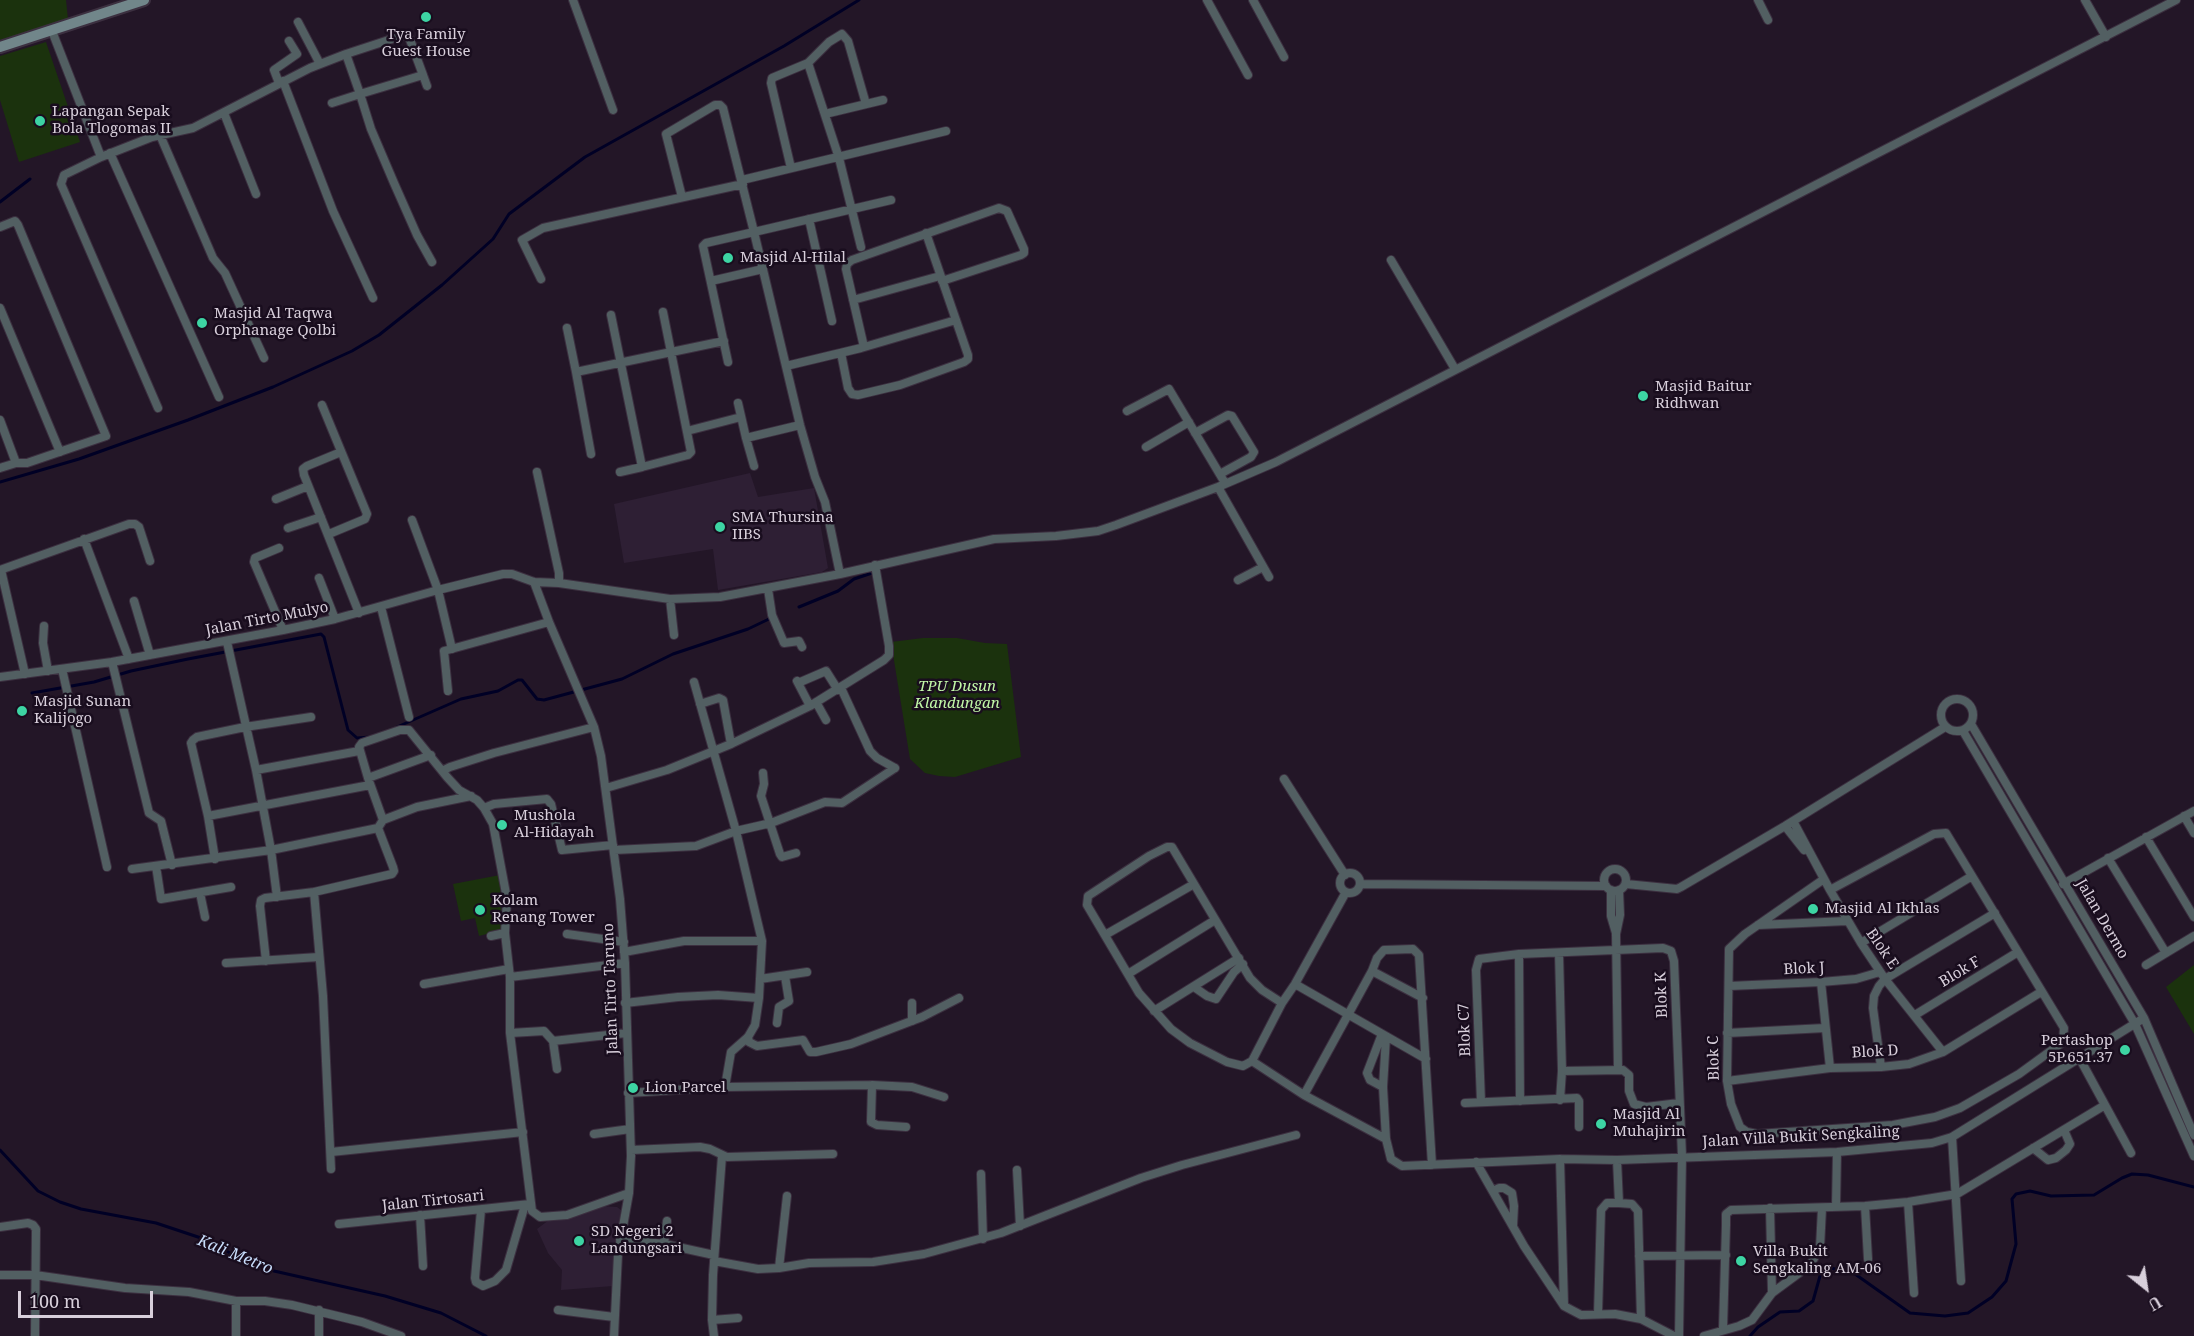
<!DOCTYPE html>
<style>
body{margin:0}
#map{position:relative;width:2194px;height:1336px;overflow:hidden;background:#231627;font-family:"Noto Serif",serif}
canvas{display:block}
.north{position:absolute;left:2116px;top:1258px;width:60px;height:60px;-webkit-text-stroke:4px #190d1e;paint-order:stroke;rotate:150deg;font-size:16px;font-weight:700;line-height:24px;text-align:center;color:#d8cfdb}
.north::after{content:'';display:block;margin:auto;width:21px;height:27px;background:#d8cfdb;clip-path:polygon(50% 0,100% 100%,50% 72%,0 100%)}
.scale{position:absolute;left:18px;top:1291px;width:135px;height:27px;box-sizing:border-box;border:3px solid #d8cfdb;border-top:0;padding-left:8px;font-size:18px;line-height:21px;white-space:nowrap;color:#d8cfdb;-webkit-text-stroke:4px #190d1e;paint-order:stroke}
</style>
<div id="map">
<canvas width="2194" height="1336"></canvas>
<div class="north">U</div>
<div class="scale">100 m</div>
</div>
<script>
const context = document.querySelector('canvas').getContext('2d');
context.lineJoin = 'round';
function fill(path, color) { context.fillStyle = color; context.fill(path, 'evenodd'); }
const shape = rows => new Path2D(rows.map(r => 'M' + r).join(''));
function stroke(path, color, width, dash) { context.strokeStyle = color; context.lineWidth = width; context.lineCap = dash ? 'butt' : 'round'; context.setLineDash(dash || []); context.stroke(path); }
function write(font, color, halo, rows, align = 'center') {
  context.font = font + ' "Noto Serif",serif'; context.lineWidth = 5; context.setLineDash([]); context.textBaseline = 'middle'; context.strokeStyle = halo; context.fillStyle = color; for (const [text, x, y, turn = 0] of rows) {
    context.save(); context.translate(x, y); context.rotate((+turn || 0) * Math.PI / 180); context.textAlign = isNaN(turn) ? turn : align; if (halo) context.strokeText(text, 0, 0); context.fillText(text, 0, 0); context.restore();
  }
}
fill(shape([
 [750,473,758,497,814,488,828,568,822,572,718,590,713,549,624,563,614,504],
 [600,1206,617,1207,621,1210,614,1255,613,1286,561,1290,562,1270,548,1253,537,1229,549,1220]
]), '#2e1f34');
fill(shape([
 [0,0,66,0,68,19,0,40],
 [46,42,80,142,19,162,0,100,0,56],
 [923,638,957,638,985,643,1007,644,1021,757,955,777,939,776,925,773,910,759,891,642],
 [500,875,502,930,479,936,475,918,461,921,453,884],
 [2194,965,2194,1034,2166,987]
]), '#1b320d');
stroke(shape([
 [0,202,30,179],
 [0,482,79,459,188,420,273,387,352,351,379,335,442,285,493,239,509,214,585,157,784,46,859,0],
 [799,607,838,591,854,579,872,573],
 [32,693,94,682,131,671,188,659,321,634,324,637,348,730,357,738,371,737],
 [397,727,461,699,498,691,518,680,522,680,537,699,544,700,622,679,673,654,748,629,769,619],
 [0,1150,38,1191,60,1202,81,1209,156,1223,201,1238,238,1257,274,1271,385,1296,441,1313,486,1336],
 [1750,1336,1758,1327,1780,1312,1799,1311,1813,1301,1820,1276,1825,1270,1831,1268,1855,1274,1910,1313,1945,1316,1968,1313,1992,1297,2006,1281,2016,1244,2012,1199,2016,1194,2030,1191,2051,1196,2094,1195,2122,1178,2132,1174,2148,1175,2194,1187]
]), '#000025', 3);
const minor = shape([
 [573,0,613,110],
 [1207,0,1248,75],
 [1253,0,1284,57],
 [1758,0,1768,20],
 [2085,0,2106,37],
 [298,22,320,64],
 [52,31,101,157],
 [808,63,839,158,861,247],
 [423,75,427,86],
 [283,81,333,211,373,298],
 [279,83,274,70,297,54,289,41],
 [332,103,360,94,346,54],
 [224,113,256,194],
 [825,114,883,100],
 [160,135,213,258,225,273,264,358],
 [110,153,219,397],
 [791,168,771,83,772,78,808,63,829,42,842,34,848,41,866,104],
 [742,180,946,131],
 [682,197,666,134,715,105,720,105,723,108,754,232,891,200],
 [809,219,832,321],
 [0,227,15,221,18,225,106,436,27,463,16,463,0,468],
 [1391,260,1455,369],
 [541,279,522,240,543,228,743,184],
 [711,281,763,269],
 [853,300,940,276],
 [0,308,60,452],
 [611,315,642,467,688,455,691,452,663,312],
 [567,328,576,372],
 [864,347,846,269,847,264,852,260,999,208,1007,211,1024,249,1024,253,1021,255,942,281],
 [841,353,848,388,852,394,858,395,900,385,964,362,968,359,968,355,926,233],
 [728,362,703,246,706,243,754,232,800,425,815,477,825,502,840,574],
 [786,366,861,348,956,320],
 [738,403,746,438,800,425],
 [322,405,367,514,365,519,329,534],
 [158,408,61,184,64,175,101,157,152,137,193,128,310,68,346,54,404,35,409,37,423,75,360,94,371,129,394,183,417,235,432,262],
 [1127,411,1169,389,1225,483],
 [0,420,16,463],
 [687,431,741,417],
 [1195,433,1228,415,1232,416,1254,452,1251,457,1220,474],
 [746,438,754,466],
 [1146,447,1189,422],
 [341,452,307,466,303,469,304,475,359,613],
 [591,454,576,372,724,341],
 [537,472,559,573,559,583],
 [620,472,642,467],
 [1218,487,1269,577],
 [276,499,308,486],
 [412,520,438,590,452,649],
 [288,528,321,517],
 [84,539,129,659],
 [279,548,255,558,254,562,283,630],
 [0,570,129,524,135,524,139,527,150,561],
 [1,570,25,674],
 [319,578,335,619],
 [1238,580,1263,567],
 [534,582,549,622,594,727,601,756,620,899,625,963,631,1156,629,1193,618,1254,614,1336],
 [768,589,772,615,784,643,799,641,802,647],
 [670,599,674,635],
 [134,601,150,655],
 [381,607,409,717],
 [44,626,43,643,48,671],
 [227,642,256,770,271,850,277,897],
 [112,662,149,813,161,821,172,865],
 [62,669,107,867],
 [0,677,112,662,283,630,335,619,438,590,503,574,512,574,534,582,559,583,670,599,720,597,840,574,994,539,1056,536,1098,531,1116,525,1218,487,1276,462,2176,0],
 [797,681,810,706],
 [694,682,736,831,762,941,759,998,755,1025,748,1037,731,1052,725,1087],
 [798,683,826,671,838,690],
 [841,688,870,751,877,758,895,768],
 [448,691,444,651,549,622],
 '1941 715a16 16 0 1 1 32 0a16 16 0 1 1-32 0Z',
 [816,702,826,720],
 [700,704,719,698,723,700,731,744],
 [1971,724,2144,1018,2194,1135],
 [1963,731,2135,1024,2194,1156],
 [256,770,359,751],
 [442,771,450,767,494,753,594,727],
 [763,773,764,784,761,796,780,854,782,857,796,853],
 [368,778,431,755],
 [1284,779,1345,875],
 [606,788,667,770,731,744,810,706,884,660,889,655,889,646,875,565],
 [484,808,494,804,547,799,551,804,562,850,613,845],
 [208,816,370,785],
 [2184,816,2194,833],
 [383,820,368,778,359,747,362,743,400,730,409,730,447,777,459,790,477,800,484,808,493,824,507,899,505,933,510,977,510,1033,532,1211,540,1217,567,1215,629,1193],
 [1793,821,1830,890,1861,943,1885,979,1943,1052],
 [1785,826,1804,850],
 [2146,837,2194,917],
 [614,850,696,846,736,831,771,823,825,802,842,803,895,768],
 [2108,858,2166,953],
 [215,859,208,816,191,743,193,740,197,737,245,727,311,717],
 [156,866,161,899,231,887],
 '1604 880a11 11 0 1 1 22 0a11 11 0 1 1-22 0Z',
 [132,869,271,850,378,828,383,820,417,807,471,796],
 '1340 883a10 10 0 1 1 20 0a10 10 0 1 1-20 0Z',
 [1824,879,1745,934,1729,949,1727,1081,1731,1104,1740,1127,1747,1132,1757,1134,1893,1125,1935,1117,1960,1108,2019,1074,2063,1042,2064,1028,1946,833,1934,834,1830,890],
 [1360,884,1606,886],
 [1626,884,1677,889,1681,887,1785,826,1945,727],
 [2063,884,2194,811],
 [1611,890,1611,916,1616,933],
 [314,892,323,996,331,1169],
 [1346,892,1295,984,1282,1003,1252,1061,1304,1095,1386,1139],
 [200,893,205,917],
 [1758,925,1847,921],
 [567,934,624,942],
 [1105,935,1194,884],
 [491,936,505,933],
 [1861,943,1972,876],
 [624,952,684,941,762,941],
 [1559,953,1562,1071,1560,1100],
 [1519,954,1520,1101],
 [266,961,260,906,261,900,265,898,314,892,392,874,394,871,393,867,378,828],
 [226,963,319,957],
 [2146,965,2194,936],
 [1372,971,1377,958,1384,950,1413,949,1419,955,1432,1165],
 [1128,974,1215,920],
 [510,977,625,963],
 [760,979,807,972],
 [1821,982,1830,1068],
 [424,984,509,969],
 [1295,984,1426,1059],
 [1729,986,1821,982,1856,979,1880,972],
 [1194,987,1207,996,1216,999,1234,972,1243,964],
 [625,1003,678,997,718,995,759,998],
 [912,1003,912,1021],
 [1154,1011,1239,958],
 [1915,1015,2018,952],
 [777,1023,779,1007,789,1001,785,976],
 [510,1033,544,1031,553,1041,626,1033],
 [1727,1033,1825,1028],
 [1382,1034,1367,1073,1370,1080,1383,1087],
 [748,1037,749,1042,757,1046,803,1040,810,1052,816,1052,851,1044,922,1017,959,998],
 [1386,1037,1383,1087,1386,1139,1391,1159,1402,1166,1560,1159,1617,1160,1837,1152,1932,1143,1952,1137,2144,1018],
 [553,1041,557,1069],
 [2080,1059,2131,1153],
 [1252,1061,1243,1066,1227,1062,1190,1043,1171,1029,1139,993,1087,905,1088,896,1149,856,1167,847,1172,847,1250,978,1262,990,1282,1003],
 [1881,1067,1873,1008,1874,996,1879,986,1885,979,1995,913],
 [1618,1069,1616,934,1620,915,1619,890],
 [1562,1071,1623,1070,1629,1075,1629,1091,1634,1104,1646,1107,1679,1103],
 [1727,1081,1830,1068,1881,1067,1909,1064,1943,1052,2041,992],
 [872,1085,871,1122,877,1125,906,1127],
 [628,1093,725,1087,872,1085,912,1087,944,1097],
 [1304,1095,1372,971,1423,998],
 [1481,1102,1476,970,1479,959,1519,954,1663,948,1671,951,1674,961,1682,1156,1679,1336],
 [1465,1103,1577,1098,1579,1101,1579,1127],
 [594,1134,630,1129],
 [1952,1137,1961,1281],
 [2033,1148,2048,1160,2056,1158,2066,1150,2070,1144,2064,1130],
 [631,1150,700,1147,710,1149,727,1157,833,1154],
 [331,1152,523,1132],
 [1560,1159,1564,1305],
 [1617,1160,1619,1203,1632,1204,1638,1211,1641,1319],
 [1476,1162,1524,1246,1564,1306,1581,1315,1615,1314,1641,1319,1674,1336],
 [1017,1170,1020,1226],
 [981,1174,983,1239],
 [1493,1191,1499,1188,1504,1188,1512,1193,1514,1206,1513,1226],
 [1908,1202,1914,1293],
 [1836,1206,1837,1152],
 [1865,1206,1868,1259],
 [1770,1208,1772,1293],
 [481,1210,475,1278,476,1282,483,1286,495,1281,506,1270,525,1205],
 [420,1215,423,1266],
 [339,1224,530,1204],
 [0,1227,28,1223,33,1225,36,1229,35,1336],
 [620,1239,664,1244,714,1255],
 [664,1244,667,1221],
 [1639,1256,1726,1255],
 [714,1261,758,1269,779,1268,809,1263,873,1262,924,1254,1001,1233,1141,1178,1182,1165,1296,1135],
 [779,1268,787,1196],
 [0,1275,35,1275,125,1288,189,1292,236,1301,265,1301,292,1305,362,1322,401,1336],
 [236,1301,236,1336],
 [558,1310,614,1317],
 [1598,1314,1601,1210,1607,1203,1619,1203],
 [712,1320,738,1318],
 [1723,1329,1726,1225,1726,1214,1731,1210,1865,1206,1908,1202,1957,1194,2105,1105],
 [319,1336,319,1310],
 [714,1336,712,1320,713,1275,722,1156],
 [1704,1336,1739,1326,1752,1320,1772,1293,1810,1265,1820,1248,1822,1208]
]);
const secondary = shape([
 [0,47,144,0]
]);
stroke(minor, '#3c3040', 10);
stroke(secondary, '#3c3040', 14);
stroke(minor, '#525f62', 8);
stroke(secondary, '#71868a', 10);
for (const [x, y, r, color] of [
 [426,17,6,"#3dd4a3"],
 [40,121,6,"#3dd4a3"],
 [728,258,6,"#3dd4a3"],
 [202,323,6,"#3dd4a3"],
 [1643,396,6,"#3dd4a3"],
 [720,527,6,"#3dd4a3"],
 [22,711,6,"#3dd4a3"],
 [502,825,6,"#3dd4a3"],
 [1813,909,6,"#3dd4a3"],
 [480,910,6,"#3dd4a3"],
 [2125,1050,6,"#3dd4a3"],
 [633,1088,6,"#3dd4a3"],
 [1601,1124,6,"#3dd4a3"],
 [579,1241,6,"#3dd4a3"],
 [1741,1261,6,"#3dd4a3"]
]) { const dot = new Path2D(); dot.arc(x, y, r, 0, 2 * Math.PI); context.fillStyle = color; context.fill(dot); stroke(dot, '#190d1e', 2); }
write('15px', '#d8cfdb', '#190d1e', [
 ["Tya Family",426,35,"center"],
 ["Guest House",426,52,"center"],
 ["Lapangan Sepak",52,112],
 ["Bola Tlogomas II",52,129],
 ["Masjid Al-Hilal",740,258],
 ["Masjid Al Taqwa",214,314],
 ["Orphanage Qolbi",214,331],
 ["Masjid Baitur",1655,387],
 ["Ridhwan",1655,404],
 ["SMA Thursina",732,518],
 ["IIBS",732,535],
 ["Masjid Sunan",34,702],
 ["Kalijogo",34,719],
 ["Mushola",514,816],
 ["Al-Hidayah",514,833],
 ["Kolam",492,901],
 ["Renang Tower",492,918],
 ["Masjid Al Ikhlas",1825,909],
 ["Pertashop",2113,1041,"right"],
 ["5P.651.37",2113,1058,"right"],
 ["Lion Parcel",645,1088],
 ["Masjid Al",1613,1115],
 ["Muhajirin",1613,1132],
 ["SD Negeri 2",591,1232],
 ["Landungsari",591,1249],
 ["Villa Bukit",1753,1252],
 ["Sengkaling AM-06",1753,1269]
], 'left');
write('15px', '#d8cfdb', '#190d1e', [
 ["Jalan Tirto Mulyo",267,619,-11],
 ["Jalan Dermo",2102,919,60],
 ["Blok E",1882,949,56],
 ["Blok J",1804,969,-3],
 ["Blok F",1960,972,-31],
 ["Jalan Tirto Taruno",611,989,-92],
 ["Blok K",1662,995,-92],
 ["Blok C7",1465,1030,-92],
 ["Blok D",1875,1052,-3],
 ["Blok C",1714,1058,-91],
 ["Jalan Villa Bukit Sengkaling",1801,1137,-3],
 ["Jalan Tirtosari",433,1201,-6]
]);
write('italic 15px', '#c1f7a7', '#190d1e', [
 ["TPU Dusun",957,687],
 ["Klandungan",957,704]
]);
write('italic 16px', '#c9defc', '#190d1e', [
 ["Kali Metro",235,1255,22]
]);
</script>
